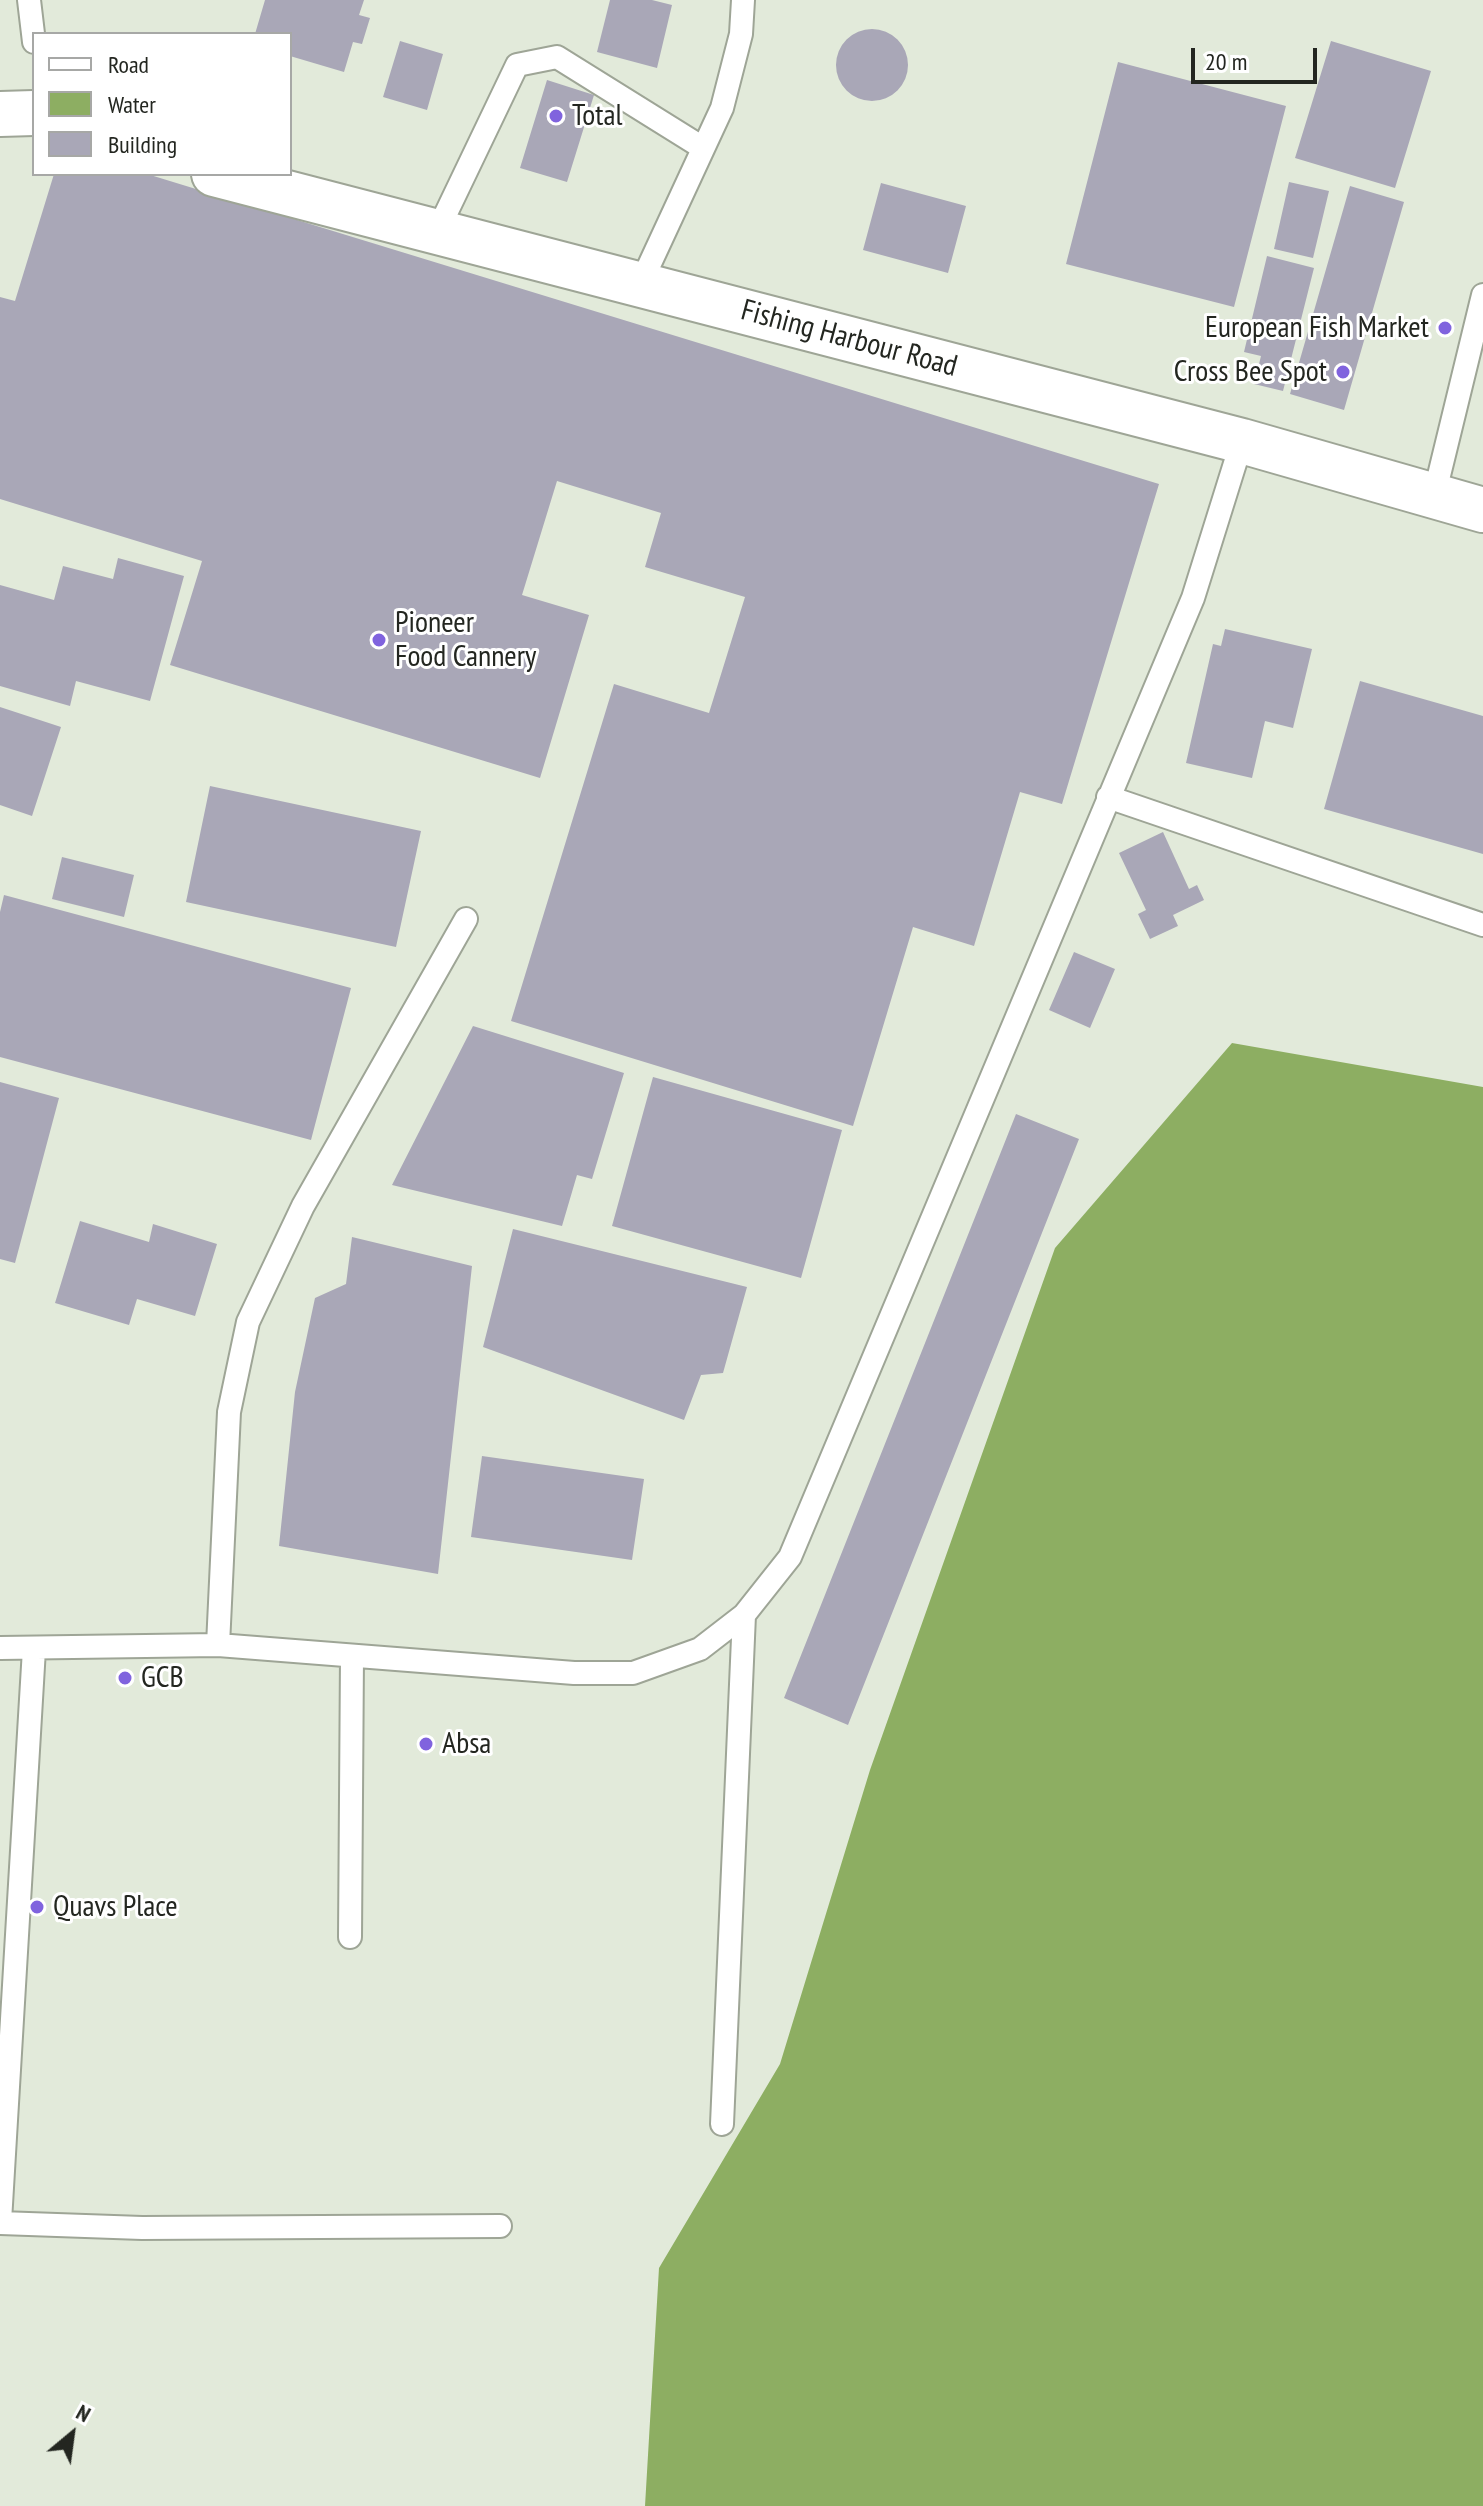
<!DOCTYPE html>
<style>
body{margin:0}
#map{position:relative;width:1483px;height:2506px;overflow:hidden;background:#e2eada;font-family:"PT Sans Narrow",sans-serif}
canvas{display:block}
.legend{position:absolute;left:32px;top:32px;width:260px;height:144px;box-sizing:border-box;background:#fff;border:2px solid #a7a8a6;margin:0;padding:10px 14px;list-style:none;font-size:24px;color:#232620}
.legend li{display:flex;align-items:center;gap:16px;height:40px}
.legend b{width:40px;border:2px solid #a7a8a6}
.north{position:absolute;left:32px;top:2394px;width:80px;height:80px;-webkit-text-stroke:6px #fff;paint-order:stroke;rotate:29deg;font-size:22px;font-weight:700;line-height:32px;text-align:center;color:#232620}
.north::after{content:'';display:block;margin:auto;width:28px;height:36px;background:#232620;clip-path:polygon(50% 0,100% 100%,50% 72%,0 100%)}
.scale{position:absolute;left:1191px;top:48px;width:126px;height:36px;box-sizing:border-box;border:4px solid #232620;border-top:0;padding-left:10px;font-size:24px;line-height:28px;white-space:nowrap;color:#232620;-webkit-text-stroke:6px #fff;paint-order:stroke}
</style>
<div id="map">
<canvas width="1483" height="2506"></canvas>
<ul class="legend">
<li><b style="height:10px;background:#fff"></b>Road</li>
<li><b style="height:22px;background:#8dae62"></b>Water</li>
<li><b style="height:22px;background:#a9a7b7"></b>Building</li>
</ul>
<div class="north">N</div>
<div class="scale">20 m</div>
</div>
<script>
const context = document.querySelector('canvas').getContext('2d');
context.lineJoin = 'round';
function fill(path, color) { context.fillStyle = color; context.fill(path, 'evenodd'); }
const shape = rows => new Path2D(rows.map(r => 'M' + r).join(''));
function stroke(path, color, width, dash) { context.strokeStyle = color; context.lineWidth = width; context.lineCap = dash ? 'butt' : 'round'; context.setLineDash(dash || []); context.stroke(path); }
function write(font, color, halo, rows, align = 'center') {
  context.font = font + ' "PT Sans Narrow",sans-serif'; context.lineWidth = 6; context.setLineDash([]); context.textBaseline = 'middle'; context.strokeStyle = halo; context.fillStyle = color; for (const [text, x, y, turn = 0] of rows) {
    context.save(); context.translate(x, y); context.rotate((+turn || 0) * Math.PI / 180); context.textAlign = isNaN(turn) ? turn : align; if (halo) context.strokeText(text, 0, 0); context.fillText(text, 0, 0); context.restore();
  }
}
fill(shape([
 [1232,1043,1483,1087,1483,2506,645,2506,659,2268,780,2064,870,1770,1055,1248]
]), '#8dae62');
fill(shape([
 [265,0,364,0,359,15,370,18,362,44,353,42,344,72,290,56,290,34,255,34],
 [610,0,652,0,672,5,657,68,597,52],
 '836 65a36 36 0 1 1 72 0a36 36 0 1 1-72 0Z',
 [400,41,443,54,427,110,383,97],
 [1331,41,1431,71,1395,188,1295,158],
 [1118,62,1286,106,1234,307,1066,264],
 [547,80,594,95,567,182,520,168],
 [54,174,147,174,1159,484,1062,804,1020,792,974,946,913,927,853,1126,511,1021,614,684,709,713,745,597,645,567,661,513,557,481,522,595,589,615,540,778,170,665,202,561,0,499,0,297,15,301],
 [1289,182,1329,191,1313,258,1274,249],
 [881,183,966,206,948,273,863,250],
 [1350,186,1404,202,1344,410,1290,394],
 [1267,256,1314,268,1283,391,1254,384,1261,356,1244,352],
 [118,558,184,576,150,701,76,681,70,706,0,686,0,585,54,600,63,566,113,579],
 [1225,629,1312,649,1293,728,1265,721,1252,778,1186,763,1213,644,1221,646],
 [1360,681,1483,716,1483,854,1324,809],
 [0,707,61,727,32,816,0,805],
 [210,786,421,831,396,947,186,902],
 [1163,832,1189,889,1197,885,1204,900,1173,915,1178,926,1150,939,1138,914,1146,910,1119,853],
 [62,857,134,875,124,917,52,899],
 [4,895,351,988,311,1140,0,1057,0,912],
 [1074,952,1115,969,1090,1028,1049,1010],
 [473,1026,624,1073,592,1179,577,1175,562,1226,392,1185],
 [653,1077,842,1130,801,1278,612,1226],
 [0,1082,59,1098,15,1263,0,1259],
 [1016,1114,1079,1139,848,1725,784,1698],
 [80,1221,149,1242,153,1224,217,1244,195,1316,137,1299,129,1325,55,1303],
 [513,1229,747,1287,723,1373,701,1375,684,1420,483,1347],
 [352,1237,472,1266,438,1574,279,1546,295,1392,315,1298,346,1284],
 [482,1456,644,1479,632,1560,471,1537]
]), '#a9a7b7');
const service = shape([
 [29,0,34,42],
 [437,232,517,65,557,57,703,148],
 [640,285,722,108,741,34,743,0],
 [1434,496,1483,295],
 [1108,797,1483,925],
 [218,1645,229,1412,248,1322,303,1206,466,919],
 [0,1648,218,1645,574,1673,633,1673,700,1649,744,1615,790,1557,1193,598,1242,441],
 [350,1937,352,1656],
 [722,2124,744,1615],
 [0,2221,34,1649],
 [0,2223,142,2228,500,2226]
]);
const tertiary = shape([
 [0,114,34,113],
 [214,174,1242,441,1483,510]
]);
stroke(service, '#9ea596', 26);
stroke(tertiary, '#9ea596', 48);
stroke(service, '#fff', 22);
stroke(tertiary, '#fff', 44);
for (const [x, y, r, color] of [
 [556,116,8,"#8063de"],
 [1445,328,8,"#8063de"],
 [1343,372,8,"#8063de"],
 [379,640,8,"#8063de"],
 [125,1678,8,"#8063de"],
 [426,1744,8,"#8063de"],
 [37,1907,8,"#8063de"]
]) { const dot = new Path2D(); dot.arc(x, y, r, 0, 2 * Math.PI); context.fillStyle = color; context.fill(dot); stroke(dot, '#fff', 3); }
write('30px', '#232620', '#fff', [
 ["Total",572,116],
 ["European Fish Market",1429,328,"right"],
 ["Cross Bee Spot",1327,372,"right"],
 ["Pioneer",395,623],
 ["Food Cannery",395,657],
 ["GCB",141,1678],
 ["Absa",442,1744],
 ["Quavs Place",53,1907]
], 'left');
write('30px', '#232620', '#fff', [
 ["Fishing Harbour Road",849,339,15]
]);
</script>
